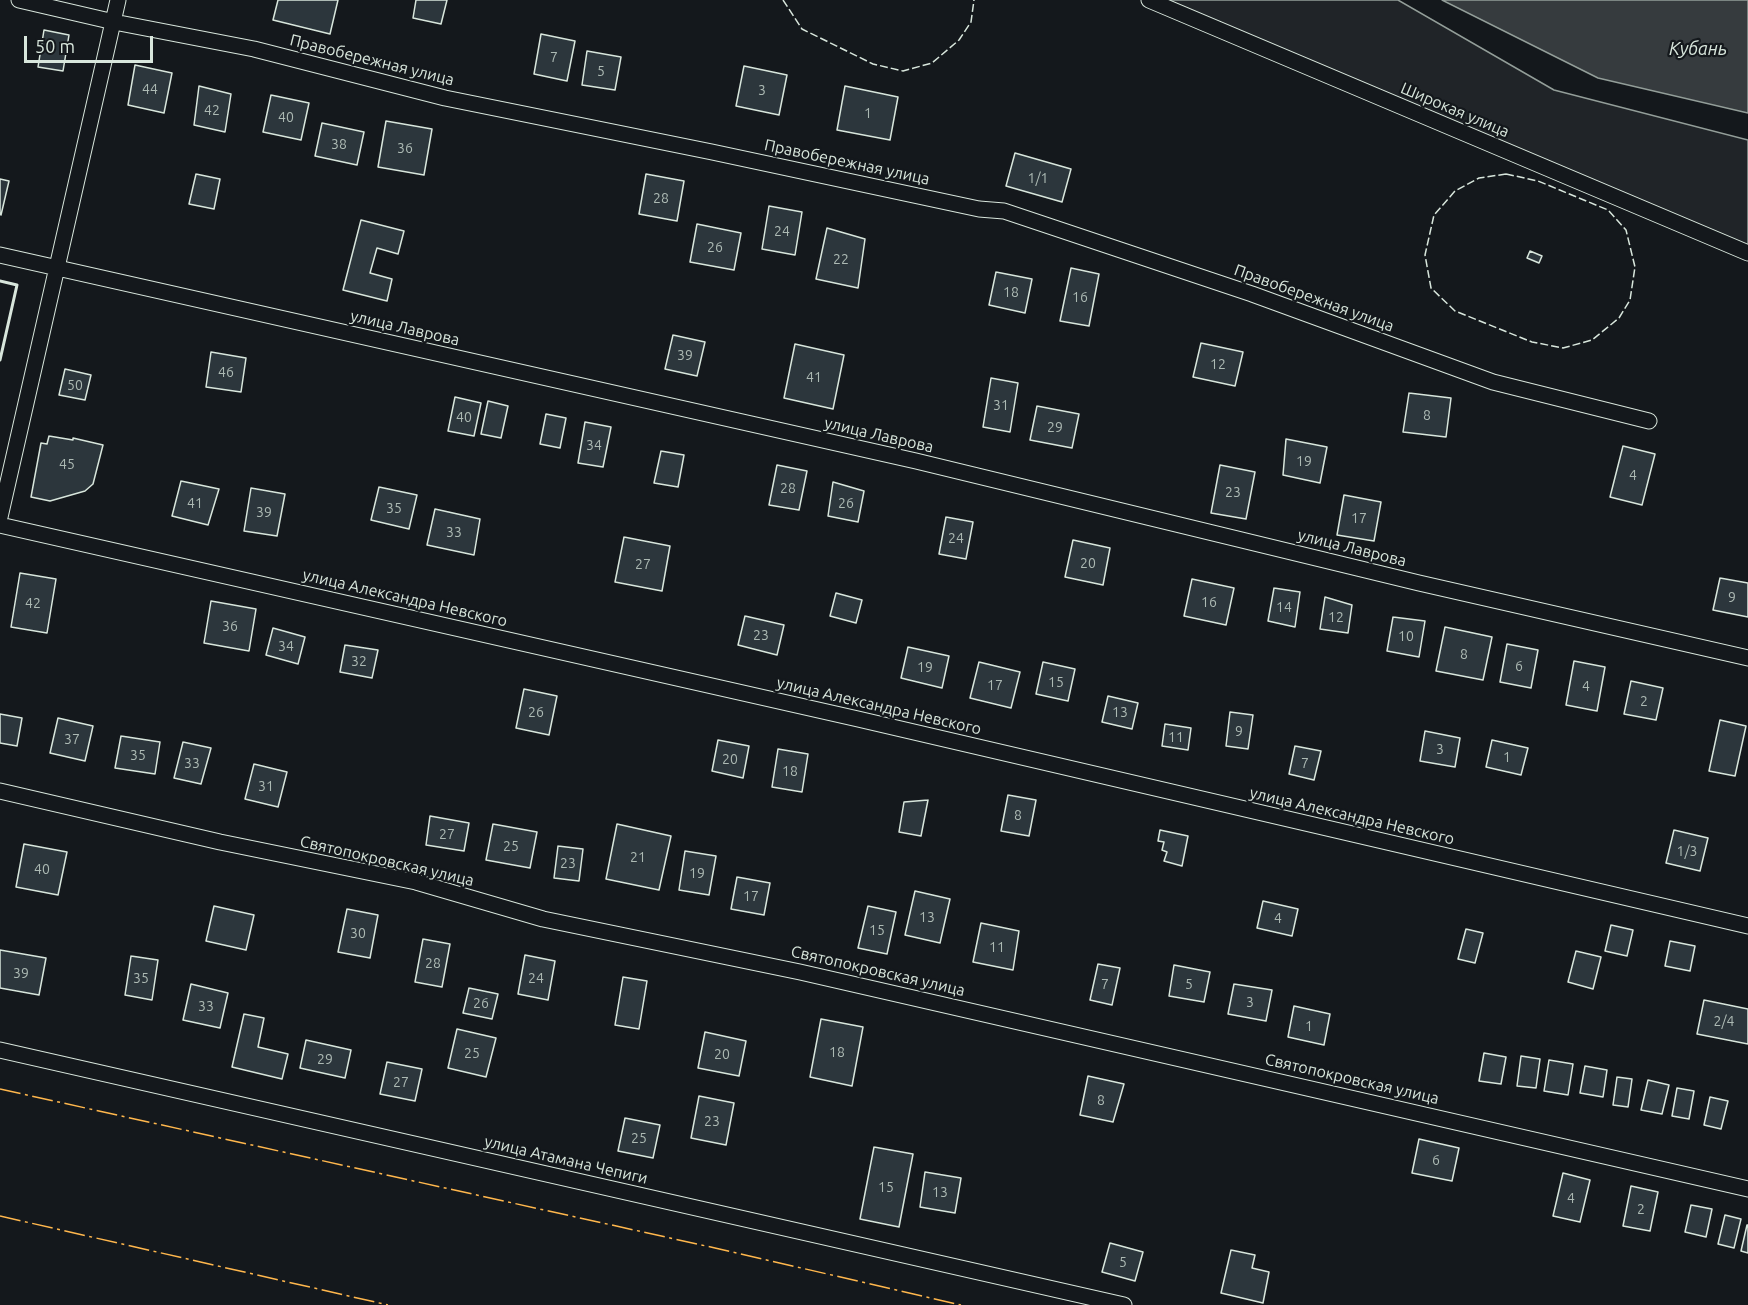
<!DOCTYPE html>
<meta charset="utf-8">
<style>
body{margin:0}
#map{position:relative;width:1748px;height:1305px;overflow:hidden;background:#14181c;font-family:Ubuntu,sans-serif}
canvas{display:block}
.scale{position:absolute;left:24px;top:36px;width:129px;height:27px;box-sizing:border-box;border:3px solid #d8e6dc;border-top:0;padding-left:8px;font-size:18px;line-height:21px;white-space:nowrap;color:#d8e6dc;-webkit-text-stroke:4px #14181c;paint-order:stroke}
</style>
<div id="map">
<canvas width="1748" height="1305"></canvas>
<div class="scale">50 m</div>
</div>
<script>
const context = document.querySelector('canvas').getContext('2d');
context.lineJoin = 'round';
function fill(path, color) { context.fillStyle = color; context.fill(path, 'evenodd'); }
const shape = rows => new Path2D(rows.map(r => 'M' + r).join(''));
function stroke(path, color, width, dash) { context.strokeStyle = color; context.lineWidth = width; context.lineCap = dash ? 'butt' : 'round'; context.setLineDash(dash || []); context.stroke(path); }
function write(font, color, halo, rows, align = 'center') {
  context.font = font + ' Ubuntu,sans-serif'; context.lineWidth = 4.5; context.setLineDash([]); context.textBaseline = 'middle'; context.strokeStyle = halo; context.fillStyle = color; for (const [text, x, y, turn = 0] of rows) {
    context.save(); context.translate(x, y); context.rotate((+turn || 0) * Math.PI / 180); context.textAlign = isNaN(turn) ? turn : align; if (halo) context.strokeText(text, 0, 0); context.fillText(text, 0, 0); context.restore();
  }
}
const green = shape([
 [1153,0,1398,0,1554,90,1748,140,1748,259,1153,0]
]);
fill(green, '#202428');
stroke(green, '#939e99', 1.5);
const water = shape([
 [1442,0,1748,0,1748,113,1598,78,1442,0]
]);
fill(water, '#363b3e');
stroke(water, '#939e99', 1.5);
const building = shape([
 [278,0,338,0,330,34,273,20,278,0],
 [416,0,447,0,441,24,413,18,416,0],
 [44,30,69,35,63,71,38,67,44,30],
 [541,34,575,41,567,81,534,74,541,34],
 [587,51,621,57,615,90,582,85,587,51],
 [135,65,172,73,164,113,128,105,135,65],
 [744,66,787,75,779,115,736,106,744,66],
 [199,86,231,94,225,132,194,125,199,86],
 [845,86,898,97,890,140,837,130,845,86],
 [271,95,309,103,301,140,263,132,271,95],
 [386,121,432,129,424,175,378,167,386,121],
 [322,123,364,132,357,165,315,156,322,123],
 [1015,153,1071,169,1062,202,1006,186,1015,153],
 [196,174,220,179,214,209,189,204,196,174],
 [646,174,684,181,677,221,639,214,646,174],
 [0,179,9,181,1,215,0,214,0,179],
 [769,206,802,212,795,255,762,249,769,206],
 [361,220,404,231,398,254,377,248,370,273,392,279,387,301,343,290,361,220],
 [697,224,741,233,734,270,690,262,697,224],
 [827,228,865,239,858,288,816,279,827,228],
 [1530,251,1542,256,1539,263,1527,258,1530,251],
 [1071,268,1099,274,1089,326,1060,321,1071,268],
 [996,272,1032,279,1025,313,989,305,996,272],
 [673,335,705,342,697,376,665,369,673,335],
 [1201,343,1243,352,1235,386,1193,377,1201,343],
 [795,344,844,355,833,409,784,398,795,344],
 [211,352,246,358,241,392,206,387,211,352],
 [65,369,91,375,85,400,59,395,65,369],
 [991,378,1018,383,1010,432,983,427,991,378],
 [1409,393,1451,398,1446,437,1403,432,1409,393],
 [455,397,481,403,474,436,448,431,455,397],
 [488,401,508,406,501,438,481,434,488,401],
 [1037,406,1079,414,1072,448,1030,440,1037,406],
 [546,414,566,418,560,448,540,444,546,414],
 [585,422,611,427,603,467,578,463,585,422],
 [49,436,73,440,73,438,103,445,93,484,85,491,50,501,31,497,41,443,47,444,49,436],
 [1286,439,1327,447,1320,483,1283,475,1286,439],
 [1623,446,1655,454,1642,505,1610,497,1623,446],
 [661,451,684,455,678,487,654,483,661,451],
 [777,465,807,471,799,510,769,505,777,465],
 [1220,465,1255,472,1246,519,1211,513,1220,465],
 [181,481,219,489,208,525,172,516,181,481],
 [833,482,864,491,858,522,828,516,833,482],
 [379,487,417,495,409,529,371,520,379,487],
 [251,488,285,494,277,536,244,531,251,488],
 [1344,495,1381,502,1374,541,1337,535,1344,495],
 [435,509,480,519,474,555,427,545,435,509],
 [946,517,973,522,966,559,939,554,946,517],
 [624,537,670,546,662,591,615,582,624,537],
 [1073,540,1110,548,1103,585,1065,577,1073,540],
 [20,573,56,579,47,633,11,627,20,573],
 [1720,578,1748,583,1748,617,1713,610,1720,578],
 [1192,579,1234,588,1226,625,1184,616,1192,579],
 [1274,588,1300,592,1295,627,1268,621,1274,588],
 [836,593,862,600,856,623,830,616,836,593],
 [1325,597,1352,605,1348,633,1320,629,1325,597],
 [211,601,256,609,249,651,204,643,211,601],
 [745,616,784,625,777,655,738,645,745,616],
 [1393,617,1425,621,1419,657,1387,651,1393,617],
 [1445,627,1492,637,1483,680,1436,671,1445,627],
 [273,628,305,637,298,664,266,655,273,628],
 [1507,644,1538,650,1531,688,1500,682,1507,644],
 [345,645,378,650,372,678,340,672,345,645],
 [908,647,949,656,942,688,901,678,908,647],
 [1574,661,1605,667,1597,711,1566,705,1574,661],
 [979,662,1020,672,1011,708,970,698,979,662],
 [1043,662,1075,669,1068,701,1036,694,1043,662],
 [1631,681,1663,688,1656,720,1624,714,1631,681],
 [524,689,557,696,549,735,516,728,524,689],
 [1108,696,1138,703,1132,729,1102,722,1108,696],
 [1230,712,1253,715,1248,749,1226,746,1230,712],
 [0,714,22,718,17,746,0,743,0,714],
 [58,718,93,726,85,761,50,753,58,718],
 [1720,720,1746,726,1735,776,1709,771,1720,720],
 [1165,724,1191,728,1188,750,1162,746,1165,724],
 [1425,731,1460,738,1455,767,1420,761,1425,731],
 [121,736,160,742,155,774,115,768,121,736],
 [718,740,749,746,743,778,712,771,718,740],
 [1492,740,1528,748,1521,775,1486,767,1492,740],
 [183,742,211,748,201,784,174,778,183,742],
 [1295,746,1321,751,1314,780,1289,774,1295,746],
 [778,749,808,754,802,792,772,787,778,749],
 [254,764,287,772,278,807,245,799,254,764],
 [1008,795,1036,800,1029,836,1001,831,1008,795],
 [928,800,921,836,899,832,904,802,928,800],
 [430,816,469,823,464,851,426,845,430,816],
 [493,824,537,832,530,868,486,860,493,824],
 [617,824,671,836,659,890,606,879,617,824],
 [1160,830,1188,836,1182,866,1164,861,1167,852,1162,850,1164,842,1158,841,1160,830],
 [1674,830,1708,838,1700,871,1666,863,1674,830],
 [24,844,67,852,58,895,16,887,24,844],
 [558,846,583,849,579,881,554,878,558,846],
 [685,851,716,856,709,895,679,890,685,851],
 [737,877,770,883,764,915,731,909,737,877],
 [915,891,950,899,940,943,905,935,915,891],
 [1263,901,1298,909,1292,936,1257,928,1263,901],
 [214,906,254,915,246,950,206,941,214,906],
 [868,906,896,912,887,954,858,948,868,906],
 [347,909,378,915,370,958,338,952,347,909],
 [981,923,1019,931,1013,970,973,962,981,923],
 [1611,925,1633,930,1627,956,1605,951,1611,925],
 [1466,929,1483,933,1475,963,1458,959,1466,929],
 [423,939,450,944,442,987,415,982,423,939],
 [1670,941,1695,946,1690,971,1665,966,1670,941],
 [0,950,46,958,39,995,0,988,0,950],
 [1576,951,1601,957,1593,989,1568,982,1576,951],
 [525,955,555,961,548,1000,518,994,525,955],
 [131,956,158,960,152,1000,125,995,131,956],
 [1098,964,1120,968,1112,1005,1090,1000,1098,964],
 [1174,965,1210,972,1204,1002,1169,996,1174,965],
 [623,977,647,981,639,1029,615,1025,623,977],
 [191,984,228,993,220,1028,183,1020,191,984],
 [1234,984,1272,990,1266,1021,1228,1014,1234,984],
 [469,988,498,994,492,1019,463,1013,469,988],
 [1704,1000,1748,1009,1748,1044,1697,1034,1704,1000],
 [1294,1006,1330,1014,1324,1045,1288,1037,1294,1006],
 [244,1014,264,1018,258,1047,288,1054,282,1079,232,1067,244,1014],
 [821,1019,863,1027,852,1086,810,1077,821,1019],
 [457,1029,496,1038,486,1077,448,1068,457,1029],
 [705,1032,746,1041,739,1076,698,1068,705,1032],
 [306,1040,351,1050,345,1078,300,1068,306,1040],
 [1484,1053,1506,1057,1501,1084,1479,1081,1484,1053],
 [1521,1056,1540,1059,1536,1088,1517,1086,1521,1056],
 [1549,1060,1573,1064,1568,1095,1544,1091,1549,1060],
 [387,1062,422,1069,415,1101,380,1094,387,1062],
 [1585,1066,1607,1070,1603,1097,1580,1093,1585,1066],
 [1088,1076,1124,1084,1113,1122,1080,1115,1088,1076],
 [1617,1077,1632,1079,1628,1107,1613,1105,1617,1077],
 [1648,1080,1669,1085,1662,1114,1641,1110,1648,1080],
 [1677,1088,1694,1091,1689,1119,1672,1116,1677,1088],
 [699,1096,734,1103,726,1145,691,1138,699,1096],
 [1710,1097,1728,1101,1721,1129,1704,1125,1710,1097],
 [625,1118,660,1125,653,1158,618,1151,625,1118],
 [1419,1139,1459,1148,1452,1181,1412,1173,1419,1139],
 [874,1147,913,1154,899,1227,860,1219,874,1147],
 [925,1172,961,1178,955,1213,920,1207,925,1172],
 [1563,1173,1590,1180,1580,1222,1553,1216,1563,1173],
 [1631,1186,1658,1192,1650,1231,1623,1226,1631,1186],
 [1691,1205,1712,1209,1706,1237,1685,1232,1691,1205],
 [1725,1215,1741,1219,1734,1248,1718,1244,1725,1215],
 [1747,1225,1748,1225,1748,1253,1741,1251,1747,1225],
 [1110,1243,1143,1252,1135,1281,1102,1272,1110,1243],
 [1231,1250,1255,1255,1252,1268,1269,1272,1263,1303,1221,1293,1231,1250]
]);
fill(building, '#2c363c');
stroke(building, '#d8e6dc', 1.5);
const street = shape([
 [19,0,114,22,254,49,445,98,712,152,979,209,1004,211,1252,294,1493,382,1649,421],
 [1149,0,1748,253],
 [0,255,916,461,1419,583,1748,658],
 [0,517,118,0],
 [0,525,858,719,1748,926],
 [0,791,220,842,416,882,543,919,800,972,1748,1189],
 [0,1050,1124,1305]
]);
stroke(street, '#d8e6dc', 17);
stroke(street, '#14181c', 15);
stroke(shape([
 [783,0,802,29,873,64,903,71,932,63,959,40,971,22,974,0],
 [1506,174,1538,181,1608,210,1626,230,1635,267,1630,300,1619,318,1592,340,1563,348,1532,342,1455,311,1431,288,1425,255,1434,215,1455,191,1479,178,1506,174]
]), '#d8e6dc', 1.5, [8, 3]);
stroke(shape([
 [0,281,17,285,0,360]
]), '#d8e6dc', 3);
stroke(shape([
 [0,1089,715,1248,961,1305],
 [0,1216,388,1305]
]), '#ffb74d', 1.5, [21, 4.5, 3, 4.5]);
write('14px', '#adbab4', null, [
 ["7",554,57],
 ["5",601,71],
 ["44",150,89],
 ["3",762,90],
 ["42",212,110],
 ["1",868,113],
 ["40",286,117],
 ["38",339,144],
 ["36",405,148],
 ["1/1",1038,178],
 ["28",661,198],
 ["24",782,231],
 ["26",715,247],
 ["22",841,259],
 ["18",1011,292],
 ["16",1080,297],
 ["39",685,355],
 ["12",1218,364],
 ["46",226,372],
 ["41",814,377],
 ["50",75,385],
 ["31",1001,405],
 ["8",1427,415],
 ["40",464,417],
 ["29",1055,427],
 ["34",594,445],
 ["19",1304,461],
 ["45",67,464],
 ["4",1633,475],
 ["28",788,488],
 ["23",1233,492],
 ["41",195,503],
 ["26",846,503],
 ["35",394,508],
 ["39",264,512],
 ["17",1359,518],
 ["33",454,532],
 ["24",956,538],
 ["20",1088,563],
 ["27",643,564],
 ["9",1732,597],
 ["16",1209,602],
 ["42",33,603],
 ["14",1284,607],
 ["12",1336,617],
 ["36",230,626],
 ["23",761,635],
 ["10",1406,636],
 ["34",286,646],
 ["8",1464,654],
 ["32",359,661],
 ["6",1519,666],
 ["19",925,667],
 ["15",1056,682],
 ["17",995,685],
 ["4",1586,686],
 ["2",1644,701],
 ["26",536,712],
 ["13",1120,712],
 ["9",1239,731],
 ["11",1176,737],
 ["37",72,739],
 ["3",1440,749],
 ["35",138,755],
 ["1",1507,757],
 ["20",730,759],
 ["33",192,763],
 ["7",1305,763],
 ["18",790,771],
 ["31",266,786],
 ["8",1018,815],
 ["27",447,834],
 ["25",511,846],
 ["1/3",1687,851],
 ["21",638,857],
 ["23",568,863],
 ["40",42,869],
 ["19",697,873],
 ["17",751,896],
 ["13",927,917],
 ["4",1278,918],
 ["15",877,930],
 ["30",358,933],
 ["11",997,947],
 ["28",433,963],
 ["39",21,973],
 ["35",141,978],
 ["24",536,978],
 ["7",1105,984],
 ["5",1189,984],
 ["3",1250,1002],
 ["26",481,1003],
 ["33",206,1006],
 ["2/4",1724,1021],
 ["1",1309,1026],
 ["18",837,1052],
 ["25",472,1053],
 ["20",722,1054],
 ["29",325,1059],
 ["27",401,1082],
 ["8",1101,1100],
 ["23",712,1121],
 ["25",639,1138],
 ["6",1436,1160],
 ["15",886,1187],
 ["13",940,1192],
 ["4",1571,1198],
 ["2",1641,1209],
 ["5",1123,1262]
]);
write('16px', '#d8e6dc', '#14181c', [
 ["Правобережная улица",372,60,14],
 ["Широкая улица",1455,110,23],
 ["Правобережная улица",847,162,12],
 ["Правобережная улица",1314,298,20],
 ["улица Лаврова",405,328,13],
 ["улица Лаврова",879,435,13],
 ["улица Лаврова",1352,548,14],
 ["улица Александра Невского",405,598,13],
 ["улица Александра Невского",879,706,13],
 ["улица Александра Невского",1352,816,13],
 ["Святопокровская улица",387,861,13],
 ["Святопокровская улица",878,971,13],
 ["Святопокровская улица",1352,1079,13],
 ["улица Атамана Чепиги",566,1160,13]
]);
write('italic 18px', '#d8e6dc', '#14181c', [
 ["Кубань",1698,49]
]);
</script>
